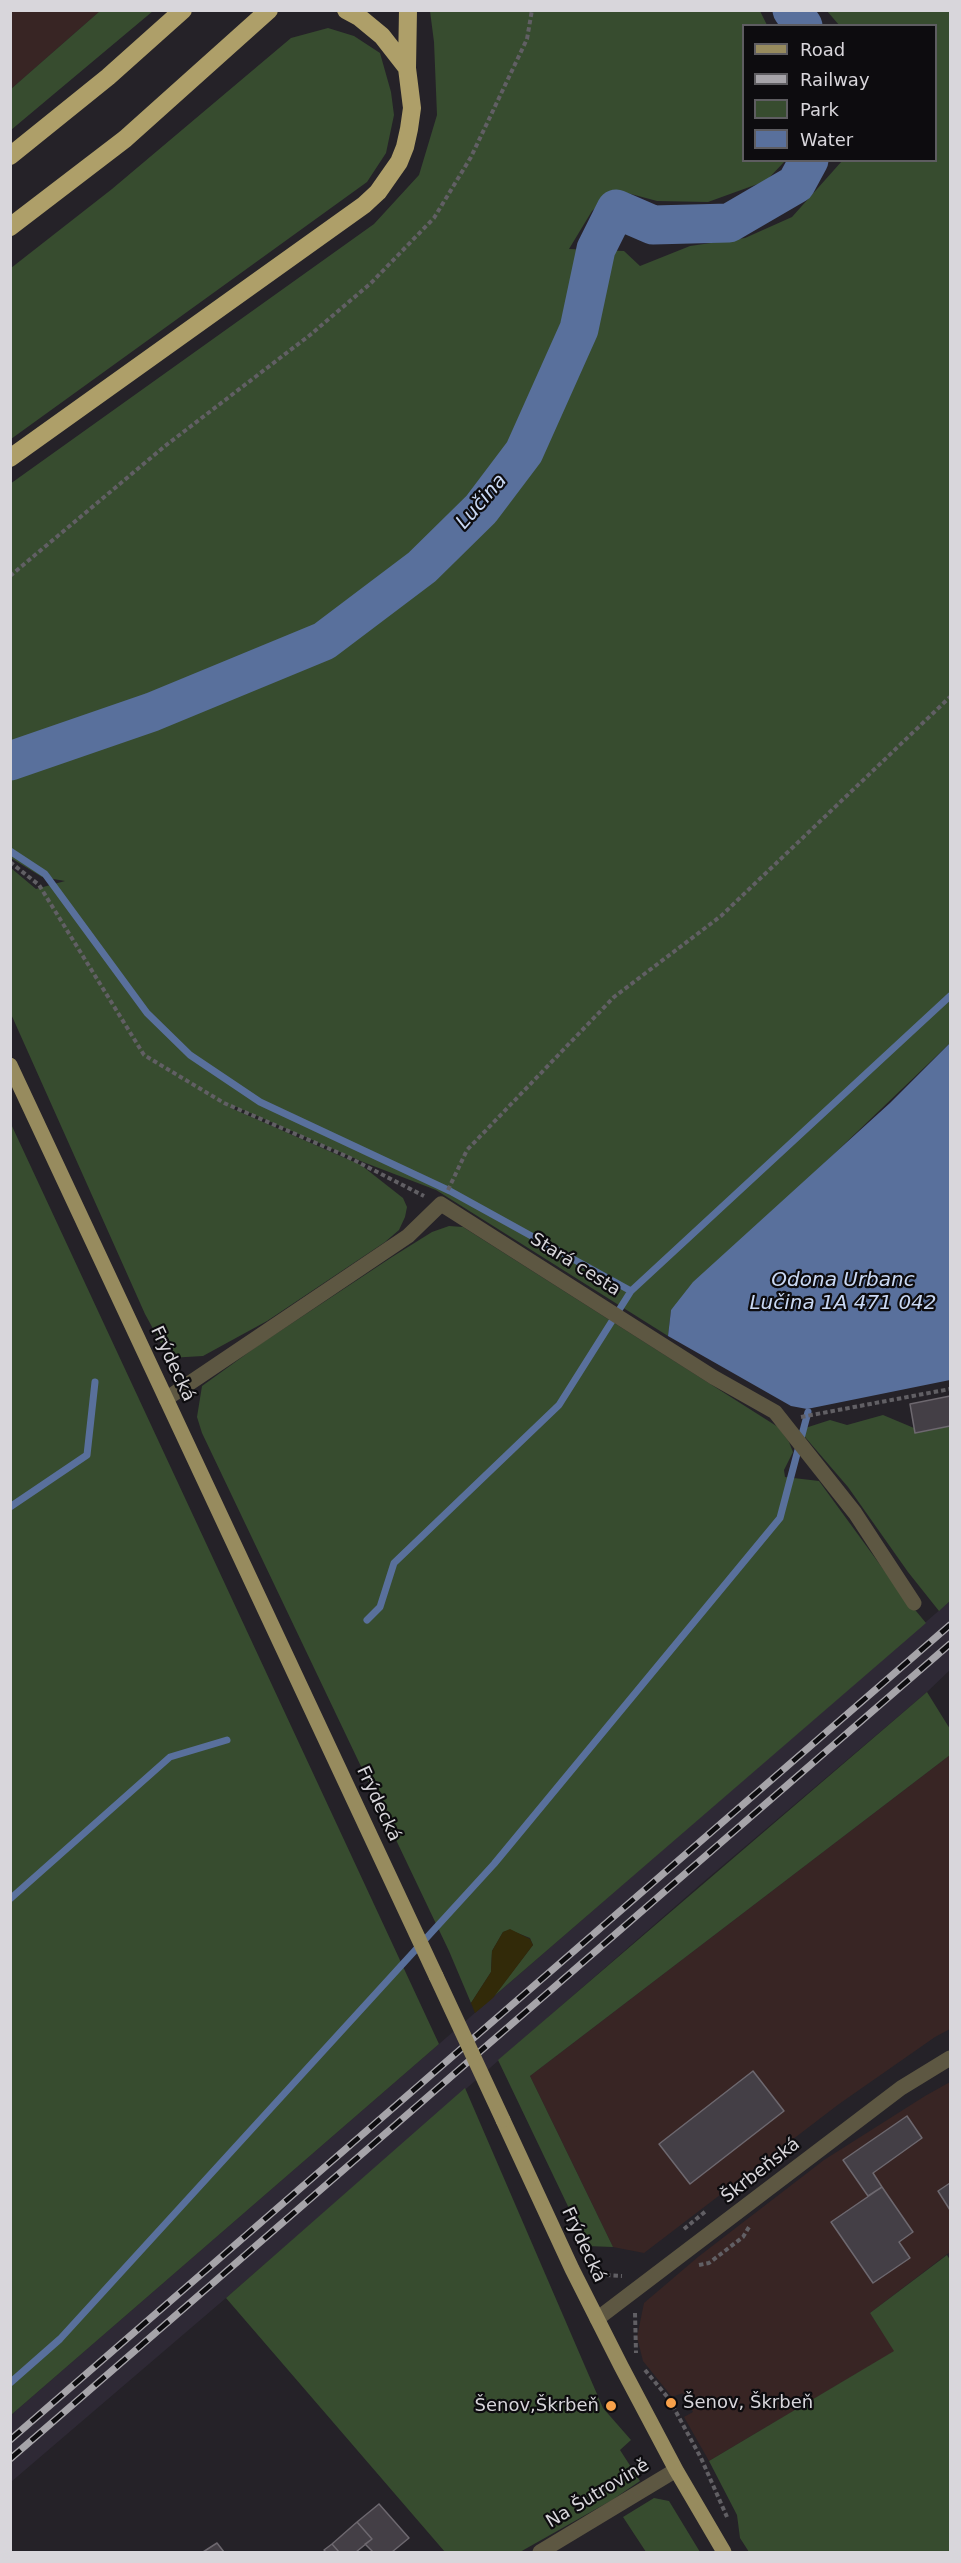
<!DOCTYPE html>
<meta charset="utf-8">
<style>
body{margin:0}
#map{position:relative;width:961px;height:2563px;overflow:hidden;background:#252228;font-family:"DejaVu Sans",sans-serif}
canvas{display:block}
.frame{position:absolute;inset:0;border:12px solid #d8d6db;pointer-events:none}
.legend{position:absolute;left:742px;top:24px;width:195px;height:138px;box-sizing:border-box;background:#0d0c0f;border:2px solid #5e5d61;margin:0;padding:8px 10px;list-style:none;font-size:18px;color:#d8d6db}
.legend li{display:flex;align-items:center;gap:12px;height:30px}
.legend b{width:30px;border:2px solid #5e5d61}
</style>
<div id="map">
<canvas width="961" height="2563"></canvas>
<div class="frame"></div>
<ul class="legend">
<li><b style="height:8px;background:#978b5e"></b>Road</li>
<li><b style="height:8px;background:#a6a4a9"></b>Railway</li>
<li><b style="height:16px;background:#374c2f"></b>Park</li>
<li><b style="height:16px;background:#59709c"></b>Water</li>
</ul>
</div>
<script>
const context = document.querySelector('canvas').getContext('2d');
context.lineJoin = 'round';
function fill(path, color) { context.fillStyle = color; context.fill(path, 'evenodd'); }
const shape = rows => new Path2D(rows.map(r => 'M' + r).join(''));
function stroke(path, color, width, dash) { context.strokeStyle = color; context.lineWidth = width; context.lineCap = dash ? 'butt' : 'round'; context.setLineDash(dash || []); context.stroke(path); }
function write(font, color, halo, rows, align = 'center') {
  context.font = font + ' "DejaVu Sans",sans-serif'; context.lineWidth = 4.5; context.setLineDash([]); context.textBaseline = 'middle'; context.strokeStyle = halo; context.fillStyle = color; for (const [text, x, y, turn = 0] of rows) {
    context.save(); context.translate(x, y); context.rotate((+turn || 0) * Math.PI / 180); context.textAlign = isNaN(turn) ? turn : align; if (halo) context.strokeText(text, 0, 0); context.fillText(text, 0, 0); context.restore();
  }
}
fill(shape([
 [11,11,100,11,11,89],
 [950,1755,950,2029,935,2037,839,2104,644,2253,613,2247,530,2076],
 [950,2082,950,2252,870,2313,895,2351,709,2461,684,2417,693,2412,683,2393,672,2397,643,2361,637,2337,644,2303,698,2257,824,2160,925,2096]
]), '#382524');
fill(shape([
 [950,1601,950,1670,927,1692,701,1884,226,2298,11,2482,11,2415]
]), '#2e2935');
fill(shape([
 [100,11,153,11,11,130,11,89],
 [430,11,760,11,767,25,744,26,744,160,785,161,766,181,708,202,657,201,616,190,592,211,569,249,624,251,640,266,690,246,745,238,792,217,842,161,936,160,936,26,839,25,827,11,950,11,950,1043,671,1310,668,1336,436,1190,363,1162,232,1105,231,1108,361,1165,403,1198,407,1207,405,1217,399,1230,385,1242,267,1321,203,1356,169,1358,145,1314,11,1014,11,868,36,889,65,881,42,877,11,858,10,484,374,224,419,175,437,115,434,42],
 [328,28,354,36,380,53,391,92,394,115,386,153,367,182,11,439,11,268,112,189,291,38],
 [11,1124,439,2044,11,2415,10,2415],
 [449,1226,463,1227,778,1427,789,1442,793,1452,784,1470,785,1477,819,1481,897,1588,926,1623,493,1997,533,1945,530,1938,510,1930,503,1932,492,1951,491,1972,471,2003,449,1951,202,1433,197,1417,202,1386,256,1347,392,1257,432,1232],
 [883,1415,914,1428,916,1433,950,1426,950,1601,939,1611,908,1572,848,1487,799,1430,830,1420,847,1425],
 [927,1692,950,1729,950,1755,530,2076,613,2247,587,2246,498,2060],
 [465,2088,603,2408,631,2440,620,2450,640,2481,612,2500,520,2552,445,2552,226,2298],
 [947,2255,950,2260,950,2552,749,2552,740,2538,737,2515,709,2461,894,2351,870,2313],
 [654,2498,669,2501,700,2552,646,2552,623,2517]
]), '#374c2f');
fill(shape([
 [510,1929,530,1939,533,1945,493,1998,475,2013,471,2003,491,1972,492,1951,503,1932]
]), '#322a09');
fill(shape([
 [950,1043,950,1380,807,1409,791,1406,668,1336,671,1310,693,1282,890,1103]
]), '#59709c');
stroke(shape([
 [10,851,45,874,147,1013,190,1055,260,1102,450,1191,631,1291],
 [10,1507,87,1455,95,1382],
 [367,1620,380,1607,394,1563,559,1405,631,1291,950,996],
 [10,1899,170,1757,227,1740],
 [10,2383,60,2339,494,1864,780,1518,808,1412]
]), '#59709c', 7);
stroke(shape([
 [792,10,803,26],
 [10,761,152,712,324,641,422,567,481,509,524,452,579,329,596,249,616,209,653,225,729,223,796,184,809,160]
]), '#59709c', 39);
const building = shape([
 [950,1396,950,1426,915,1433,910,1404,950,1396],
 [753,2071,784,2111,690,2184,659,2144,753,2071],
 [907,2116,922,2138,873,2173,882,2187,868,2196,843,2160,907,2116],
 [950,2183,950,2210,938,2191,950,2183],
 [882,2187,913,2232,899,2242,910,2258,873,2283,831,2222,882,2187],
 [379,2504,409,2538,392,2552,373,2552,365,2544,372,2539,357,2522,379,2504],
 [357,2522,372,2539,356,2552,339,2552,332,2544,357,2522],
 [217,2543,224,2552,203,2552,217,2543],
 [332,2544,339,2552,326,2552,324,2550,332,2544]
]);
fill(building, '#443f46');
stroke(building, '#6d686f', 1.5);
stroke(shape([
 [10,576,165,446,310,335,371,283,434,218,471,157,527,39,532,10],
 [10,862,39,885,144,1055,224,1103,346,1156,424,1196],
 [448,1190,467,1150,614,997,721,916,950,697],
 [801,1417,950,1389],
 [684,2229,706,2211],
 [699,2265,709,2263,743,2237,749,2227],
 [593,2268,604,2275,622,2276],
 [635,2313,636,2353],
 [645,2370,669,2399,701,2458,727,2517]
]), '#615f64', 4, [4.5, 3]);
stroke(shape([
 [166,1399,408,1236,441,1204,713,1377,775,1412,855,1513,914,1603],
 [597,2319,901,2088,950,2058],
 [540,2552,676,2470]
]), '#5d5742', 15);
stroke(shape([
 [10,1065,436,1976],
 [503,2120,572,2269,621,2366,676,2470,724,2552]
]), '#978b5e', 15);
stroke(shape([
 [346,10,359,17,382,36,407,68],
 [10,156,108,77,183,10],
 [10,227,125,139,269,10],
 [10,458,364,205,378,192,399,162,405,147,409,129,412,108,407,68,408,10]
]), '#ae9f69', 18);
const rail = shape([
 [10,2440,950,1625],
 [10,2459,950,1644]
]);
stroke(rail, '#a6a4a9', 7);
stroke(rail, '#0d0c0f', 4.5, [14]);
stroke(shape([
 [436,1976,503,2120]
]), '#978b5e', 15);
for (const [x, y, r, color] of [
 [671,2403,6,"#f8a14a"],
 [611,2406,6,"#f8a14a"]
]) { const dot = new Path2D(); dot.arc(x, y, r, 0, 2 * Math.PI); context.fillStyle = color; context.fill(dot); stroke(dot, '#0d0c0f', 2); }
write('18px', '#d8d6db', '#0d0c0f', [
 ["Stará cesta",575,1265,32],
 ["Frýdecká",172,1364,65],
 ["Frýdecká",378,1804,65],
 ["Škrbeňská",761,2171,-38],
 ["Frýdecká",583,2245,65],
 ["Na Šutrovině",598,2494,-31]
]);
write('18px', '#d8d6db', '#0d0c0f', [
 ["Šenov, Škrbeň",683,2403],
 ["Šenov,Škrbeň",599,2406,"right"]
], 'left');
write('italic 20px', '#cad9f4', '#0d0c0f', [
 ["Lučina",482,502,-49],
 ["Odona Urbanc",843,1281],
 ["Lučina 1A 471 042",843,1304]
]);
</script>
